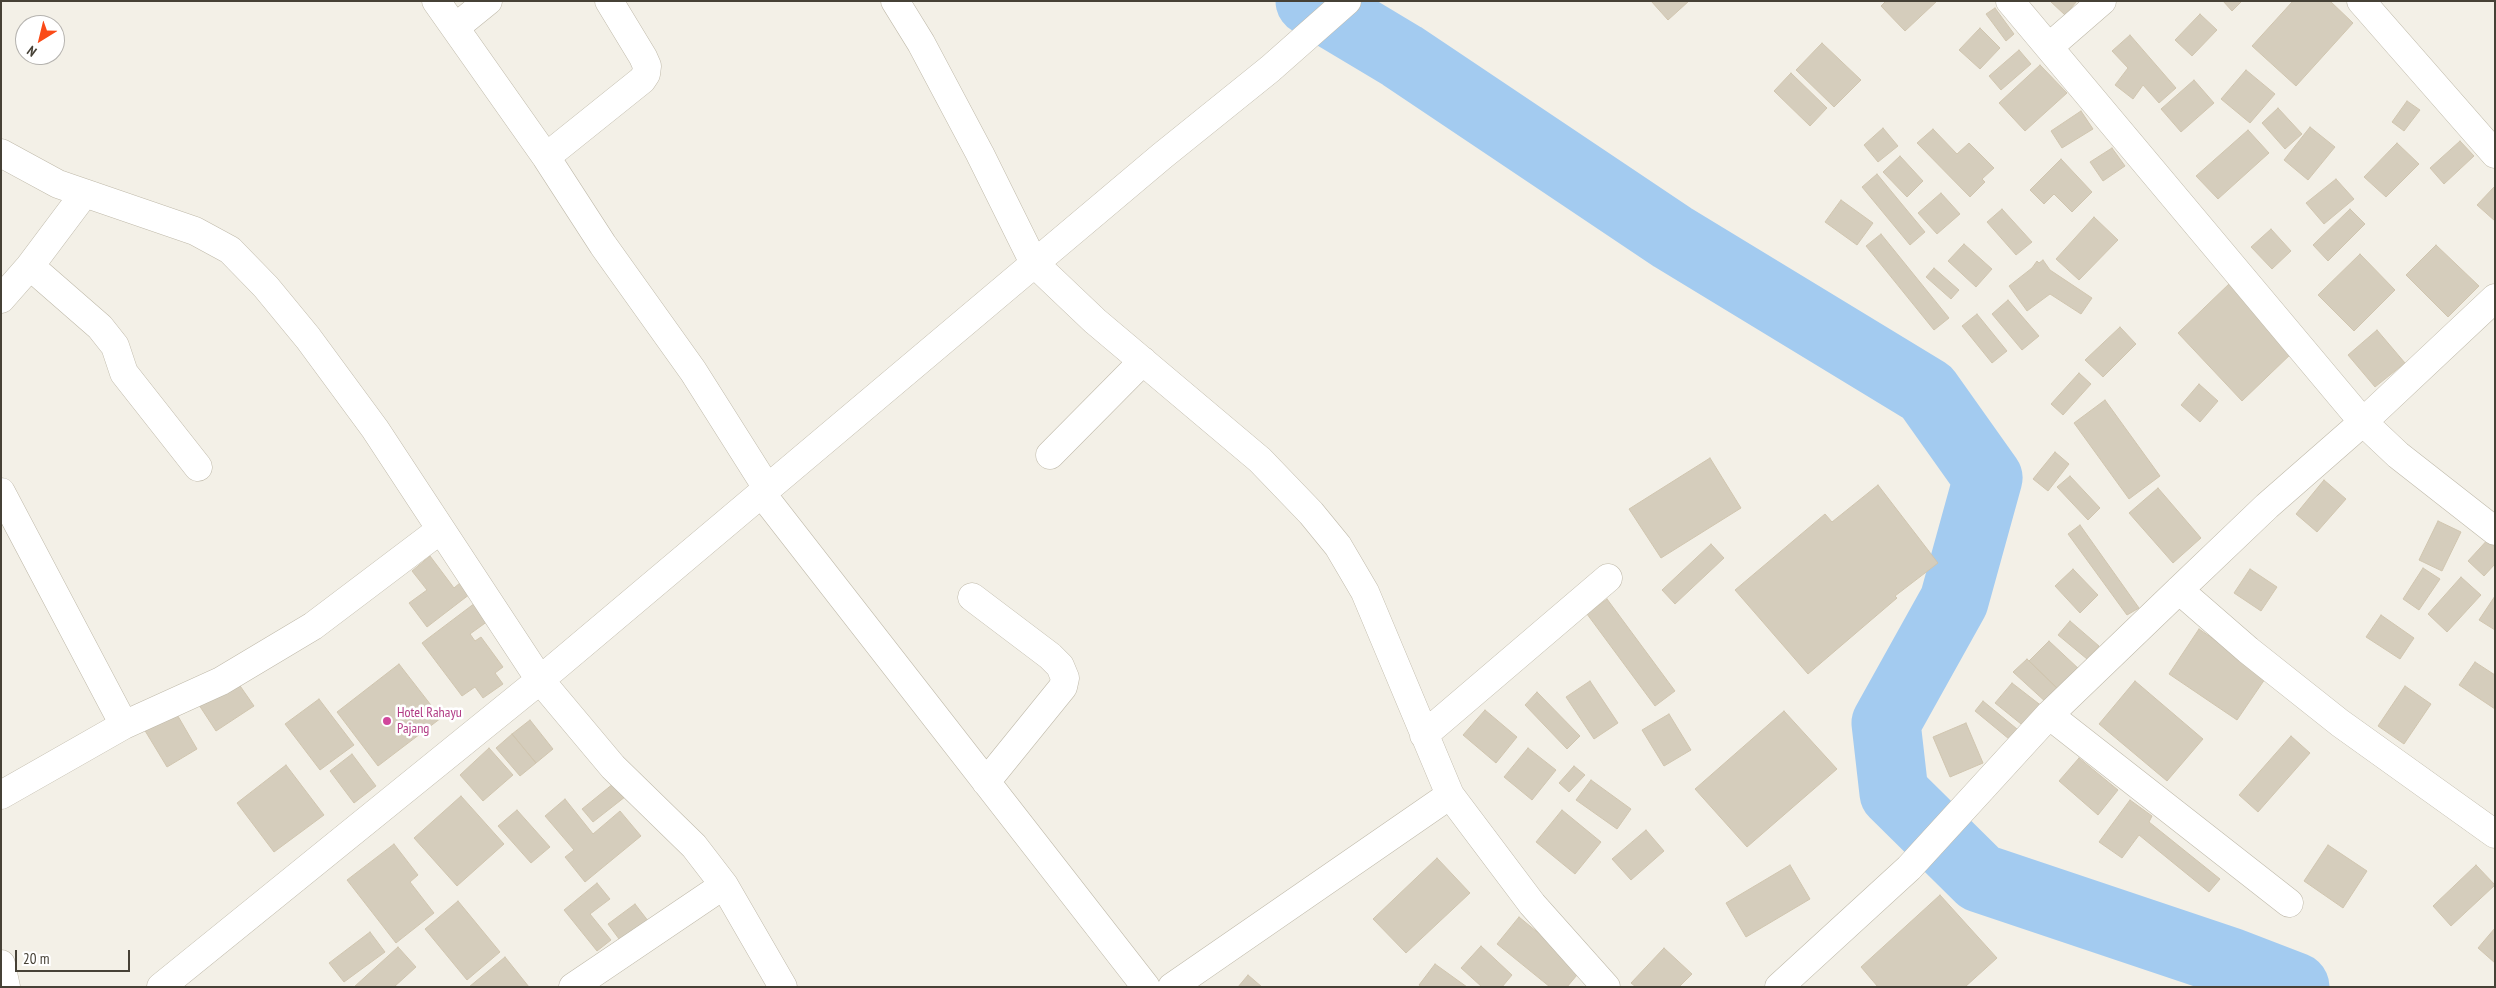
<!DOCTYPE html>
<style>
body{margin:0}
#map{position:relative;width:2496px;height:988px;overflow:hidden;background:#f3f0e7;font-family:"PT Sans Narrow",sans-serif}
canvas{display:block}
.frame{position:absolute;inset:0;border:2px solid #464136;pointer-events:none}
.north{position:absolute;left:15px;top:15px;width:50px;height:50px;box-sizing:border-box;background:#fff;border:1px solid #b5b3af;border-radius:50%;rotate:216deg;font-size:14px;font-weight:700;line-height:20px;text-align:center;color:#464136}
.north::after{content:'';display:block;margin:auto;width:18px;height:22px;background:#fa4a17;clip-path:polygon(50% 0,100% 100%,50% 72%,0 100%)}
.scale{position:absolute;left:15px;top:950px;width:115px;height:22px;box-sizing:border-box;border:2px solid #464136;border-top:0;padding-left:6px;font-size:15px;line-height:18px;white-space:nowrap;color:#464136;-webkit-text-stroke:4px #fff;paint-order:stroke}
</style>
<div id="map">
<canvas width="2496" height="988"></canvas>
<div class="frame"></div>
<div class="north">N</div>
<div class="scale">20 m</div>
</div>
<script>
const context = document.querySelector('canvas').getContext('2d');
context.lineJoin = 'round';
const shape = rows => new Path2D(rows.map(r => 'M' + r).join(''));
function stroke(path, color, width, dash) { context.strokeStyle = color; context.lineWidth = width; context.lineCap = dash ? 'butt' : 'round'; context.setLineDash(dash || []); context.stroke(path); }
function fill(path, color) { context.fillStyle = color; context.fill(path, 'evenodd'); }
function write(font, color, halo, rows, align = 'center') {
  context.font = font + ' "PT Sans Narrow",sans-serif'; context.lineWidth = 5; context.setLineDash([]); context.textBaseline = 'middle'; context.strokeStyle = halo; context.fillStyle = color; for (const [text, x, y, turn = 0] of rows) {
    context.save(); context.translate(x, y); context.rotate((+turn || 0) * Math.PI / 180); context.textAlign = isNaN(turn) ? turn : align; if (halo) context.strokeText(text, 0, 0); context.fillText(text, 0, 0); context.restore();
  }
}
stroke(shape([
 [1310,1,1402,56,1672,237,1927,392,1988,478,1954,601,1886,723,1894,793,1980,878,2230,962,2295,987]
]), '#a3cbf0', 69);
const building = shape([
 [1651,1,1689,1,1668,20,1651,1],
 [1886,1,1937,1,1905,31,1881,6,1886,1],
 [2050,1,2077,1,2065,15,2050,1],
 [2223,1,2242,1,2232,11,2223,1],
 [2293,1,2330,1,2353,23,2296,86,2252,46,2293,1],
 [1995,8,2014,34,2006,41,1986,14,1995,8],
 [2200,14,2217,30,2192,56,2175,40,2200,14],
 [1980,28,2000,48,1980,69,1959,50,1980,28],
 [2130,35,2176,88,2159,103,2143,85,2133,99,2115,85,2128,68,2112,51,2130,35],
 [1822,43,1861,80,1834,107,1796,70,1822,43],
 [2019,50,2031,64,2001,90,1989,76,2019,50],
 [2040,65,2067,93,2025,131,1999,103,2040,65],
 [2246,70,2275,94,2250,123,2221,99,2246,70],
 [1791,73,1827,108,1810,126,1774,91,1791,73],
 [2194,80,2214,103,2181,132,2161,109,2194,80],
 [2407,101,2420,110,2404,131,2392,122,2407,101],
 [2278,108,2302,134,2285,149,2262,123,2278,108],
 [2081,111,2093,129,2062,148,2051,131,2081,111],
 [2310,127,2335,147,2308,180,2284,160,2310,127],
 [1883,128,1898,146,1878,162,1864,145,1883,128],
 [1933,129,1957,154,1969,143,1994,168,1982,179,1985,182,1970,197,1917,143,1933,129],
 [2248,130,2269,153,2218,199,2196,176,2248,130],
 [2460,141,2474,156,2444,184,2430,168,2460,141],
 [2397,143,2419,164,2386,197,2364,177,2397,143],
 [2112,148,2125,166,2103,181,2090,162,2112,148],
 [1900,156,1923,181,1907,197,1883,172,1900,156],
 [2061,159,2092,192,2072,212,2054,194,2044,204,2030,190,2061,159],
 [1877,174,1925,232,1910,245,1862,187,1877,174],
 [2336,179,2354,199,2324,224,2306,203,2336,179],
 [2495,186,2495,221,2477,205,2495,186],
 [1941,193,1960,214,1937,234,1918,213,1941,193],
 [1841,200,1873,223,1857,245,1825,222,1841,200],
 [2002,209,2032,242,2016,255,1987,222,2002,209],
 [2350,209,2365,224,2328,261,2313,245,2350,209],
 [2094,217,2118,240,2079,280,2056,259,2094,217],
 [2271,229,2291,251,2272,269,2251,247,2271,229],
 [1881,234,1949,318,1934,330,1866,246,1881,234],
 [1964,244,1992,269,1976,287,1948,261,1964,244],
 [2436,245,2479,286,2448,317,2406,275,2436,245],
 [2360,254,2395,290,2354,331,2318,295,2360,254],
 [2043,260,2050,270,2092,298,2081,314,2050,294,2027,311,2009,286,2032,268,2037,261,2039,263,2043,260],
 [1934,268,1959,290,1951,299,1926,277,1934,268],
 [2230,283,2294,351,2242,401,2178,333,2230,283],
 [2008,300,2039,336,2022,350,1992,314,2008,300],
 [1977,314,2007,351,1992,363,1962,326,1977,314],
 [2120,327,2136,344,2103,377,2085,360,2120,327],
 [2377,330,2405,363,2375,387,2348,355,2377,330],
 [2079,373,2091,384,2063,415,2051,404,2079,373],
 [2199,384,2218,401,2200,422,2181,405,2199,384],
 [2105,400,2160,476,2129,499,2074,423,2105,400],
 [2055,452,2069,464,2048,491,2033,479,2055,452],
 [1710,458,1741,508,1661,558,1629,509,1710,458],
 [2070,476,2100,508,2088,520,2057,487,2070,476],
 [2324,480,2346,499,2317,532,2296,514,2324,480],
 [1878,485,1938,563,1895,596,1897,598,1808,674,1735,590,1825,514,1832,522,1878,485],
 [2158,488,2201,538,2173,563,2129,513,2158,488],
 [2438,521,2461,532,2442,571,2419,560,2438,521],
 [2080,525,2139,608,2127,615,2068,534,2080,525],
 [2491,536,2495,539,2495,564,2484,576,2468,561,2491,536],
 [1711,544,1724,558,1675,604,1662,590,1711,544],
 [430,556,454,588,461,582,470,594,427,627,409,603,427,590,412,571,430,556],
 [2423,568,2440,579,2419,610,2403,599,2423,568],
 [2073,569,2098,595,2080,613,2055,586,2073,569],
 [2250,569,2277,587,2261,611,2234,593,2250,569],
 [2461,577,2481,595,2447,632,2428,614,2461,577],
 [2495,596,2495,630,2479,620,2495,596],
 [1607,599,1675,691,1655,706,1587,614,1607,599],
 [475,603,488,621,470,634,475,641,481,637,503,667,495,673,503,684,483,698,475,687,462,696,422,643,475,603],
 [2381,615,2414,638,2400,659,2366,637,2381,615],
 [2070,621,2099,646,2087,659,2058,635,2070,621],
 [2199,629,2267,676,2237,720,2169,674,2199,629],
 [2049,641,2080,670,2059,690,2029,661,2049,641],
 [2027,659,2060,691,2048,704,2013,672,2027,659],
 [2475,662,2495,675,2495,709,2459,685,2475,662],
 [399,664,441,718,378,766,337,712,399,664],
 [236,680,254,706,216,731,199,705,236,680],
 [1590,681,1618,723,1594,739,1566,697,1590,681],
 [2135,681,2203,739,2167,781,2099,724,2135,681],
 [2012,683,2043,707,2026,728,1995,703,2012,683],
 [2405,686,2431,704,2404,744,2378,726,2405,686],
 [1537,692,1580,736,1567,749,1525,705,1537,692],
 [319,699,354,745,320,770,285,724,319,699],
 [1983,701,2017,729,2009,739,1975,711,1983,701],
 [1485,710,1517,737,1496,763,1463,735,1485,710],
 [175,711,197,749,167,767,144,729,175,711],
 [1784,711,1837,769,1747,847,1695,789,1784,711],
 [1669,714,1691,750,1664,766,1642,730,1669,714],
 [530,720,553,749,536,763,512,734,530,720],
 [1966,723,1983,763,1950,777,1933,737,1966,723],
 [512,734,536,763,520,776,496,748,512,734],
 [2291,736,2310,753,2258,812,2239,795,2291,736],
 [489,748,513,775,483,801,460,775,489,748],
 [1528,748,1556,770,1532,800,1504,777,1528,748],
 [352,754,376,786,354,803,330,771,352,754],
 [2079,758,2118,790,2098,815,2059,781,2079,758],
 [286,765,324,815,274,852,237,803,286,765],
 [1574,766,1585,775,1569,792,1559,783,1574,766],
 [619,779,630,793,593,822,582,809,619,779],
 [1591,780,1631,809,1617,829,1576,800,1591,780],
 [461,796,504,844,457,886,414,838,461,796],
 [565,799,593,834,620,811,641,836,585,882,565,857,574,850,545,816,565,799],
 [2130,800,2152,816,2149,822,2220,879,2209,892,2139,835,2122,858,2099,842,2130,800],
 [517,810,550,847,531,863,498,826,517,810],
 [1562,810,1601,842,1575,874,1536,842,1562,810],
 [1646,830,1664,851,1631,880,1612,859,1646,830],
 [394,844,418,875,410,882,434,913,396,943,347,880,394,844],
 [2328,845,2367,871,2343,908,2304,881,2328,845],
 [1437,858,1470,893,1406,953,1373,919,1437,858],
 [1790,865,1810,899,1746,937,1726,903,1790,865],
 [2476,865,2495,885,2451,926,2433,906,2476,865],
 [597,883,610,899,590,914,611,940,597,951,564,910,597,883],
 [1940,895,1997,958,1965,987,1878,987,1861,967,1940,895],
 [458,901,500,952,467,980,425,929,458,901],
 [635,904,652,926,625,947,608,924,635,904],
 [1519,917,1582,969,1567,987,1550,987,1497,944,1519,917],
 [2495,928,2495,963,2478,948,2495,928],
 [370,932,385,952,344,982,329,963,370,932],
 [1481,946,1512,975,1502,987,1482,987,1461,968,1481,946],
 [398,947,416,967,394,987,354,987,398,947],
 [1664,948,1692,974,1679,987,1636,987,1631,983,1664,948],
 [505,957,529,987,469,987,505,957],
 [1435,964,1467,987,1422,987,1419,985,1435,964],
 [1248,975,1262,987,1238,987,1248,975]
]);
fill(building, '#d5cdbc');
stroke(building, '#d0c5af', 1);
const street = shape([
 [436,1,546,157,603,245,693,371,767,488],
 [895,1,921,43,980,154,1034,263,1095,321,1260,460,1311,513,1338,546,1365,592,1450,795,1532,904,1606,987],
 [2010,1,2363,422,2398,455,2495,531],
 [2361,1,2495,154],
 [456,27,488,1],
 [2049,47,2102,1],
 [1,153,58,184,195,231,230,250,266,287,308,338,375,429,540,680,613,767,694,846,724,885,783,987],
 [546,157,642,80,646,74,647,66,643,57,609,1],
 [30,266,100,327,115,346,124,373,198,467],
 [1,299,30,266,84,194],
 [1050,455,1143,361],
 [1,492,124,725],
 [762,494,1146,987],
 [2179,590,2248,650,2340,723,2495,834],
 [972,597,1050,656,1060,666,1065,678,1063,687,986,782],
 [2049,715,2289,903],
 [1424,735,1608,578],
 [1,795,124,725,221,681,313,626,440,530],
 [1,964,6,987],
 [161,987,540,680,1162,156,1270,69,1347,1],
 [573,987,724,885],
 [1172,987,1450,795],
 [1779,987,1909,868,2049,715,2179,590,2267,506,2363,422,2495,298]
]);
stroke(street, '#bfb9a9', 29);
stroke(street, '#fff', 28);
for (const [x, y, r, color] of [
 [387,721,5,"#d1479c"]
]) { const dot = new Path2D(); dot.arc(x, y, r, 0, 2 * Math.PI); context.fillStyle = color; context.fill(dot); stroke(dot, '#fff', 2); }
write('14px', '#b23c85', '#fff', [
 ["Hotel Rahayu",397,713],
 ["Pajang",397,729]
], 'left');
</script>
